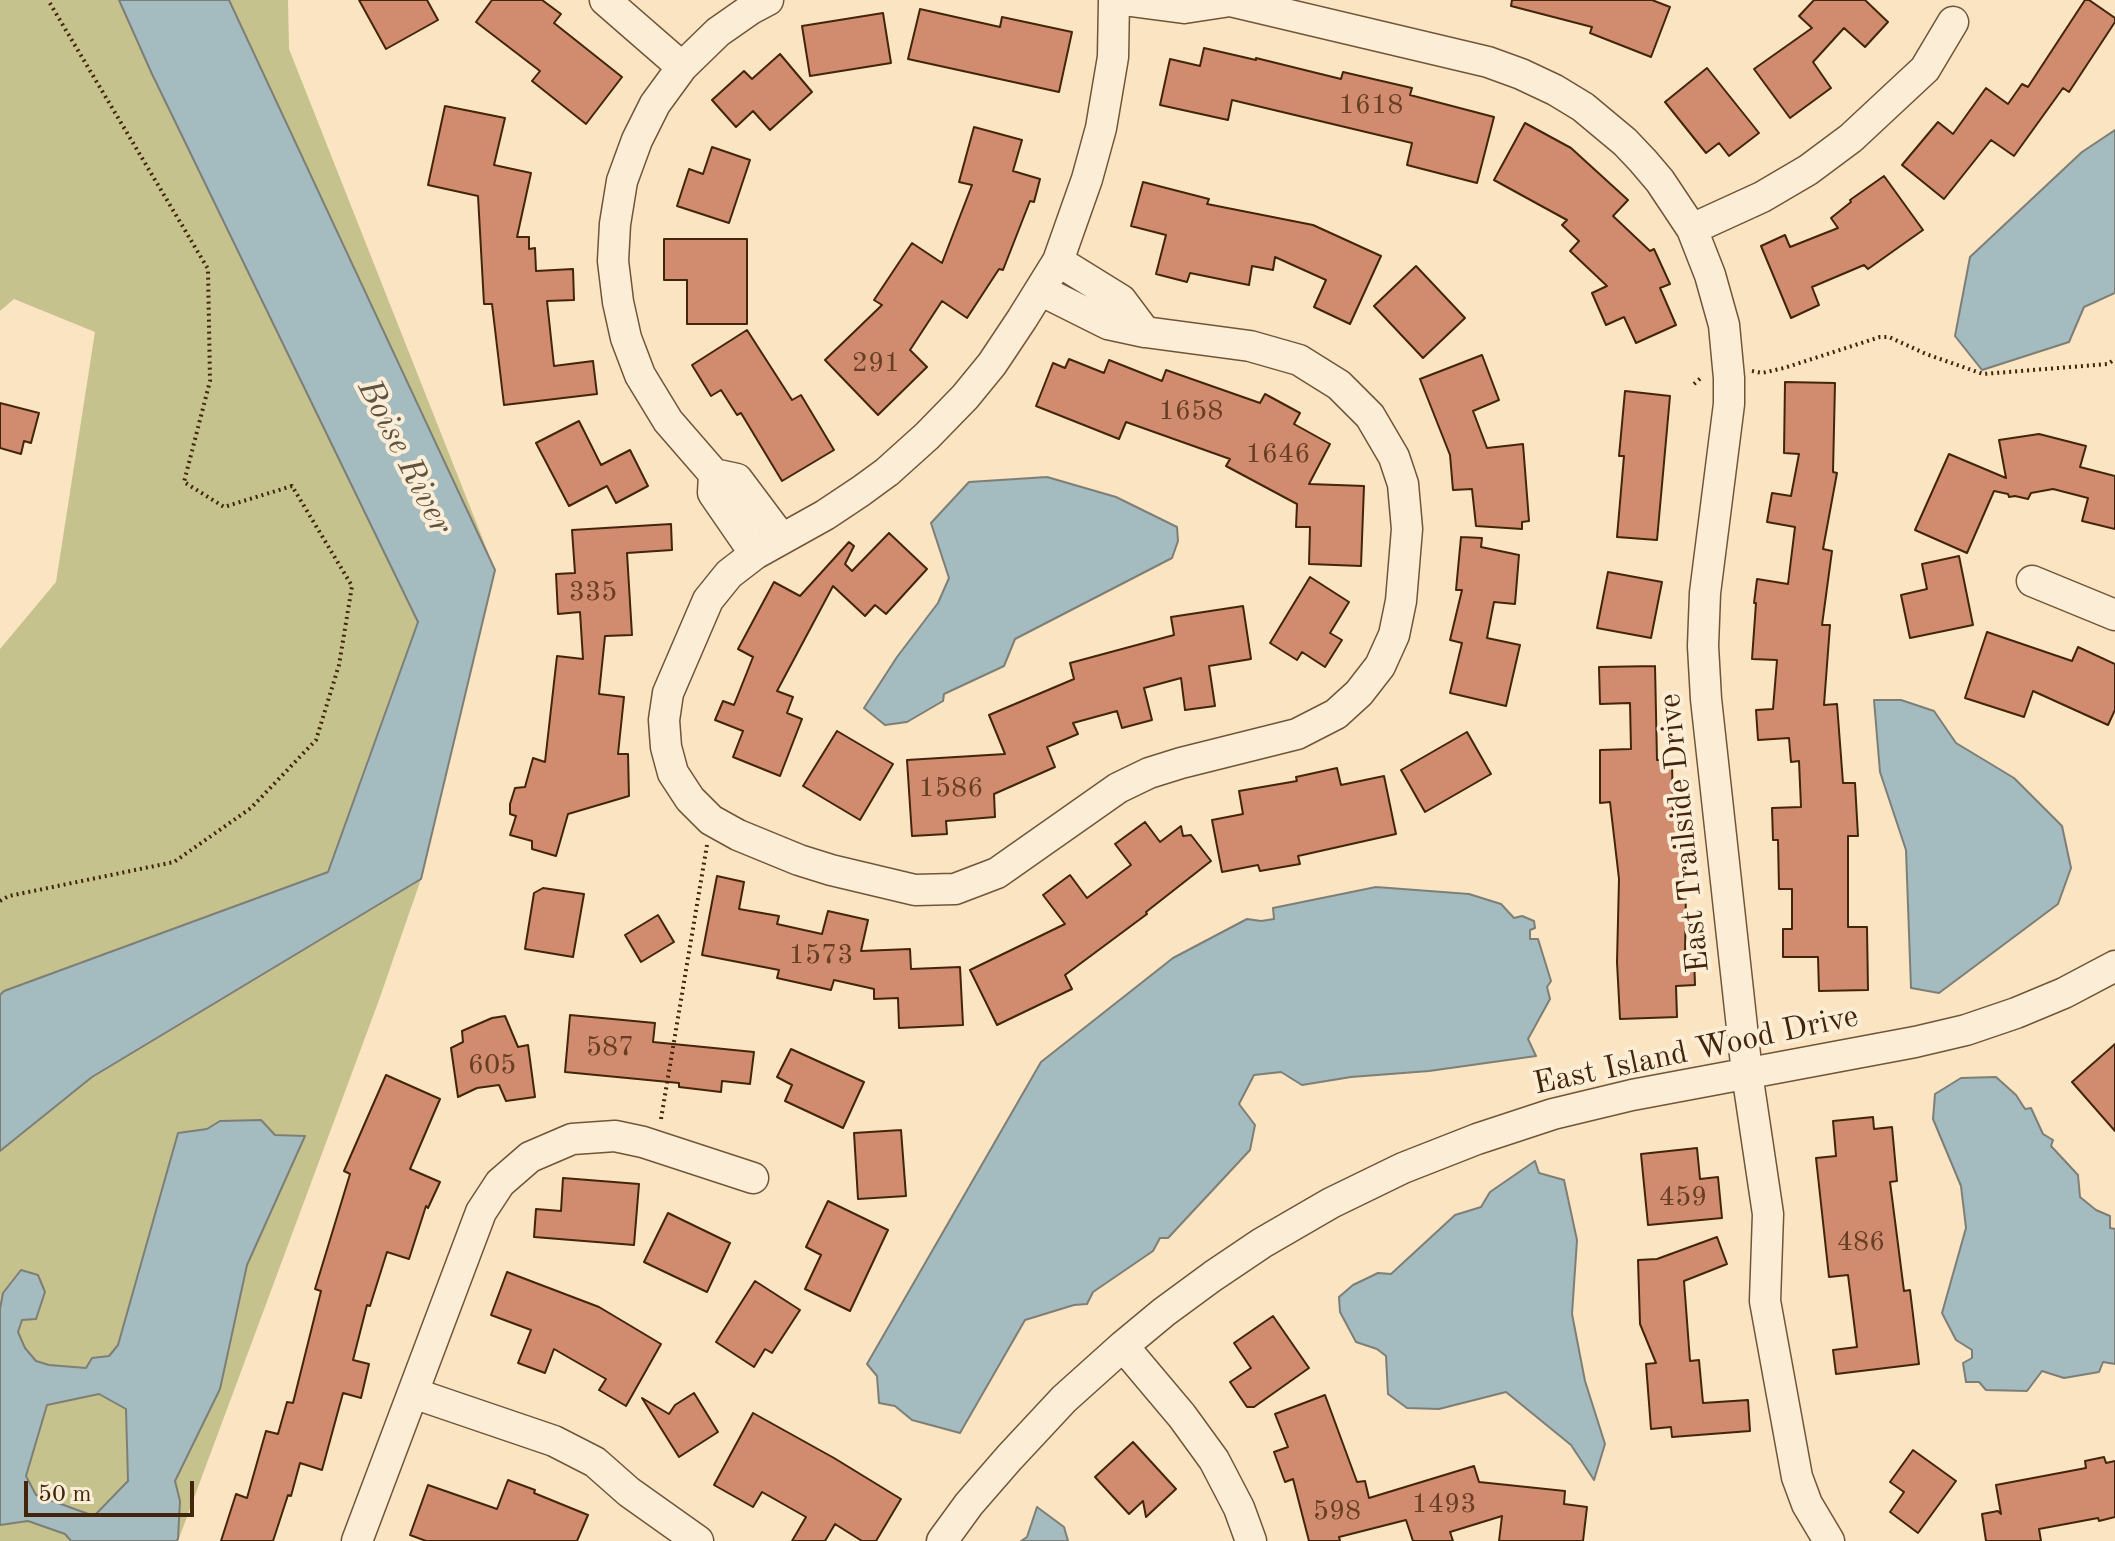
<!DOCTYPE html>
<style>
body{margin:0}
#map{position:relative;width:2115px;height:1541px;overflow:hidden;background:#fae4c1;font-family:"Old Standard TT",serif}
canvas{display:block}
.scale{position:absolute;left:24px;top:1481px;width:170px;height:36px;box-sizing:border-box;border:4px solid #42250a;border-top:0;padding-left:10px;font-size:24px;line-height:28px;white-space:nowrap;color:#42250a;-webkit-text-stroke:6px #fcedd7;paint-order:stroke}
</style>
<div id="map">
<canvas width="2115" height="1541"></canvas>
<div class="scale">50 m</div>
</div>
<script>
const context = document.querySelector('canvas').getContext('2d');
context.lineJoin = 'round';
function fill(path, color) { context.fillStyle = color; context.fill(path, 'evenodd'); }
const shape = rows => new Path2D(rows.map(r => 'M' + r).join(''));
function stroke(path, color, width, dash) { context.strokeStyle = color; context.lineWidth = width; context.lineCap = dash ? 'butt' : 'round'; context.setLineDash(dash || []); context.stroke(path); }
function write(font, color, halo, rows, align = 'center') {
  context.font = font + ' "Old Standard TT",serif'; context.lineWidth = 8; context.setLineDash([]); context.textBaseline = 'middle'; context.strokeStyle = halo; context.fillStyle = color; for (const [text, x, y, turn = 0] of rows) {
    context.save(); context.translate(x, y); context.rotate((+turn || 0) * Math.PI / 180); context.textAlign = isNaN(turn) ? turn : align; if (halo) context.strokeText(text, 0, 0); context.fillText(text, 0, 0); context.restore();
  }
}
fill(shape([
 [0,0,121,0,418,622,328,872,4,991,0,995,0,649,56,582,95,332,14,299,0,311],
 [229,0,288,0,289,49,495,570],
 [421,879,379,1000,178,1541,0,1541,0,1151,92,1077]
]), '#c6c28d');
const water = shape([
 [119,0,229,0,495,570,421,879,92,1077,0,1151,0,995,4,991,328,872,418,622,152,74,119,0],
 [2115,130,2115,293,2084,307,2069,342,1982,370,1955,336,1970,257,2082,152,2115,130],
 [1047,477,1116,497,1177,527,1178,541,1172,558,1015,639,1004,666,944,694,943,701,907,722,885,725,864,708,897,657,938,603,949,578,931,523,969,482,1047,477],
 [1874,700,1901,700,1934,711,1956,743,2014,778,2062,826,2071,868,2058,904,1939,993,1911,988,1906,850,1880,772,1874,700],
 [1376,887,1469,894,1501,904,1514,918,1522,916,1534,921,1535,928,1530,930,1530,939,1538,939,1551,981,1547,987,1550,999,1528,1039,1536,1056,1429,1071,1351,1077,1302,1085,1281,1072,1254,1075,1239,1104,1255,1125,1250,1150,1168,1238,1160,1238,1153,1251,1093,1292,1087,1304,1074,1305,1025,1320,960,1433,912,1420,895,1406,879,1403,877,1376,867,1364,1041,1062,1173,958,1247,919,1261,921,1274,919,1273,908,1376,887],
 [1996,1077,2016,1095,2025,1109,2031,1108,2043,1134,2053,1140,2051,1146,2078,1175,2080,1197,2096,1210,2110,1216,2110,1228,2115,1229,2115,1364,2103,1362,2099,1372,2064,1378,2042,1371,2027,1391,1986,1390,1979,1382,1966,1382,1963,1363,1972,1358,1972,1350,1956,1340,1942,1313,1966,1228,1961,1186,1933,1119,1935,1094,1961,1078,1996,1077],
 [261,1120,275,1135,305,1136,247,1265,220,1389,175,1481,180,1501,178,1539,176,1541,71,1541,65,1534,28,1521,0,1525,0,1309,3,1293,21,1270,38,1275,45,1292,36,1319,22,1320,18,1332,25,1348,36,1361,49,1365,86,1368,92,1358,109,1356,118,1345,178,1133,207,1129,220,1121,261,1120],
 [99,1394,126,1409,128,1481,94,1516,36,1495,26,1476,47,1405,99,1394],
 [1535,1161,1539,1173,1564,1180,1577,1240,1572,1314,1585,1381,1605,1444,1594,1480,1571,1445,1506,1392,1439,1409,1407,1408,1388,1394,1386,1356,1377,1349,1356,1342,1340,1312,1339,1297,1353,1285,1378,1273,1391,1274,1455,1215,1481,1207,1490,1192,1535,1161],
 [1037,1507,1064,1527,1068,1541,1021,1541,1027,1537,1037,1507]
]);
fill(water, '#a4bbbf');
stroke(water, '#7d7f77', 2);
const building = shape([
 [359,0,427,0,438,20,386,49,359,0],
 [492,0,542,0,561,14,554,23,622,77,586,124,532,81,540,71,476,22,492,0],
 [1512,0,1652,0,1670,7,1651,57,1590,33,1592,27,1511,6,1512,0],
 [1814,0,1865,0,1888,22,1865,47,1844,28,1813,62,1831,88,1790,118,1754,69,1812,28,1799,16,1814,0],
 [2085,0,2089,0,2115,18,2115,22,2069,92,2063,88,2014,156,1991,140,1944,199,1902,165,1938,122,1953,134,1986,88,2008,104,2022,84,2028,87,2085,0],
 [920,9,1000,27,1002,17,1072,32,1059,92,908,59,920,9],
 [883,13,891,63,810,76,802,26,883,13],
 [1204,48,1256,60,1256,58,1341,79,1343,72,1412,88,1410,95,1494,117,1477,183,1407,165,1412,143,1232,100,1228,120,1160,105,1170,59,1200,66,1204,48],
 [780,54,812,92,770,130,753,111,736,127,712,100,744,71,752,79,780,54],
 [1707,68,1759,133,1729,156,1719,143,1706,153,1665,102,1707,68],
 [445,106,505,118,494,165,531,173,517,237,529,237,529,249,535,248,536,271,573,269,574,300,547,301,554,366,593,361,597,394,504,405,492,304,484,304,478,196,428,185,445,106],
 [1525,123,1571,148,1628,200,1613,216,1650,251,1654,249,1670,284,1660,288,1676,325,1636,343,1624,317,1606,325,1592,293,1607,286,1570,251,1579,241,1562,225,1567,220,1494,180,1525,123],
 [974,127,1022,140,1013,171,1040,179,1034,202,1030,201,1003,270,999,269,967,318,942,301,910,350,927,367,878,415,825,360,882,305,874,300,912,243,942,263,972,185,959,182,974,127],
 [712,147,750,160,729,223,677,206,689,169,703,174,712,147],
 [1884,176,1923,230,1868,269,1864,265,1812,287,1819,305,1791,318,1761,246,1785,235,1790,247,1838,228,1831,218,1851,202,1850,200,1884,176],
 [1143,182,1209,199,1207,204,1313,225,1381,256,1350,324,1314,307,1326,280,1275,257,1273,270,1252,266,1249,285,1190,273,1187,282,1156,274,1166,235,1131,226,1143,182],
 [664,239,747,239,747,324,687,324,687,280,664,280,664,239],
 [1416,266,1465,318,1423,358,1374,306,1416,266],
 [747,330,792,400,801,395,834,450,782,481,741,413,737,415,721,390,711,396,692,365,747,330],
 [1482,355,1499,400,1473,411,1487,448,1523,444,1529,521,1522,522,1522,529,1476,526,1472,489,1453,490,1450,455,1420,379,1482,355],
 [1069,359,1104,373,1109,360,1162,381,1166,370,1260,403,1265,394,1300,413,1294,424,1330,444,1309,484,1364,486,1361,566,1309,564,1310,527,1296,527,1297,504,1226,466,1230,459,1126,422,1119,439,1036,406,1053,363,1065,368,1069,359],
 [1785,382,1835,383,1833,472,1837,473,1823,549,1832,551,1822,625,1830,625,1824,705,1837,704,1843,783,1855,783,1858,836,1848,836,1848,927,1867,927,1868,990,1819,991,1818,957,1783,957,1783,929,1792,929,1792,889,1779,889,1778,840,1773,840,1772,808,1801,807,1799,761,1791,762,1789,738,1758,740,1756,710,1773,709,1777,660,1752,659,1756,603,1754,603,1757,579,1788,584,1795,527,1767,522,1772,493,1791,496,1799,454,1784,453,1785,382],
 [1625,391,1670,396,1657,540,1617,537,1624,456,1619,456,1625,391],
 [0,403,39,413,31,443,24,441,21,454,0,448,0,403],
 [579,421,601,465,630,450,648,486,616,503,607,486,569,506,536,443,579,421],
 [2039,434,2086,446,2080,467,2115,476,2115,529,2082,521,2088,498,2053,489,2031,493,2028,499,2015,496,2009,497,2008,494,1994,491,1967,553,1915,530,1949,454,2006,478,1999,440,2039,434],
 [671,524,672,550,627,553,632,635,605,636,599,694,624,697,618,754,628,754,629,796,568,814,556,856,532,849,532,841,510,835,516,816,510,814,510,804,515,788,525,787,533,758,545,762,557,656,583,659,580,612,558,614,556,574,575,573,572,530,671,524],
 [889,533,927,569,886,614,875,605,865,616,833,586,777,691,793,697,787,713,802,719,780,776,733,757,743,731,715,720,723,701,734,705,753,657,738,649,774,582,800,596,849,542,854,546,845,564,852,571,889,533],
 [1461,537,1482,538,1481,547,1519,555,1515,604,1494,602,1487,638,1520,645,1506,706,1450,693,1462,643,1450,640,1462,590,1456,590,1461,537],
 [1959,556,1973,625,1910,638,1901,595,1927,589,1922,564,1959,556],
 [1608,572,1662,582,1651,638,1597,628,1608,572],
 [1310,577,1349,602,1330,633,1342,640,1325,667,1302,652,1297,660,1270,643,1310,577],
 [1243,606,1251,659,1209,666,1215,706,1185,710,1181,678,1144,688,1152,720,1122,728,1117,711,1073,723,1078,734,1047,747,1055,767,994,794,995,817,946,821,947,834,912,836,907,760,1005,754,989,715,1074,679,1070,663,1174,635,1171,617,1243,606],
 [1987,632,2072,661,2078,647,2115,664,2115,710,2108,725,2033,691,2024,717,1965,698,1987,632],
 [1655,666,1657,760,1672,760,1673,816,1676,816,1685,889,1686,889,1685,956,1694,956,1695,985,1676,986,1677,1017,1620,1019,1617,962,1619,879,1610,802,1600,803,1600,750,1631,749,1630,703,1600,704,1599,667,1655,666],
 [837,731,893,764,860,820,803,786,837,731],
 [1467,732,1491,774,1425,812,1401,770,1467,732],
 [1337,768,1341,785,1384,776,1396,834,1298,856,1300,864,1260,871,1258,865,1222,872,1212,820,1243,814,1239,791,1297,781,1296,777,1337,768],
 [1145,822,1160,842,1181,826,1183,836,1191,835,1211,861,1146,912,1147,914,1065,975,1072,989,997,1025,970,970,1065,924,1043,895,1070,875,1087,898,1131,865,1115,844,1145,822],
 [717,876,744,882,739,909,779,916,777,924,822,934,828,911,868,920,861,951,910,949,911,969,960,967,963,1025,899,1028,898,998,874,999,874,989,834,980,831,990,777,978,779,970,702,955,717,876],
 [543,888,584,894,573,957,525,949,534,893,543,888],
 [658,915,674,942,641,962,625,935,658,915],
 [570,1015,655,1023,653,1042,754,1052,750,1084,722,1081,721,1092,679,1087,679,1083,565,1072,570,1015],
 [505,1016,518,1047,528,1045,535,1097,506,1101,499,1085,477,1088,458,1097,451,1048,463,1042,462,1031,492,1018,505,1016],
 [2115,1044,2115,1131,2072,1082,2115,1044],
 [791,1049,864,1082,843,1128,785,1101,792,1085,777,1077,791,1049],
 [386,1075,440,1099,410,1169,440,1182,428,1208,426,1206,409,1259,387,1252,370,1306,367,1305,353,1360,369,1364,361,1398,343,1393,322,1470,300,1463,291,1496,288,1495,273,1541,221,1541,236,1494,247,1498,266,1431,278,1434,287,1402,293,1403,321,1291,315,1289,350,1174,344,1171,386,1075],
 [1873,1117,1874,1129,1892,1127,1897,1181,1890,1182,1904,1291,1910,1290,1919,1364,1836,1374,1833,1350,1857,1347,1848,1275,1829,1277,1816,1158,1836,1156,1833,1121,1873,1117],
 [901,1130,906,1196,858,1199,854,1133,901,1130],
 [1697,1148,1700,1179,1718,1177,1722,1218,1648,1225,1641,1154,1697,1148],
 [563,1178,639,1184,634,1245,534,1237,536,1209,561,1211,563,1178],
 [828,1201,888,1230,850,1311,805,1289,821,1255,806,1247,828,1201],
 [668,1213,730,1243,707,1292,644,1262,668,1213],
 [1717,1237,1727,1264,1684,1281,1690,1361,1699,1360,1703,1403,1748,1400,1750,1431,1672,1437,1671,1427,1651,1429,1646,1364,1656,1363,1640,1324,1638,1260,1657,1259,1717,1237],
 [507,1272,599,1307,661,1344,626,1406,599,1390,606,1379,554,1349,545,1373,518,1363,531,1330,491,1315,507,1272],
 [755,1281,800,1310,772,1353,765,1349,754,1367,716,1342,755,1281],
 [1273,1316,1309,1368,1254,1407,1247,1407,1230,1382,1251,1368,1234,1343,1273,1316],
 [694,1393,718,1432,679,1457,642,1398,669,1414,675,1405,694,1393],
 [1325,1395,1357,1482,1365,1481,1369,1498,1474,1466,1479,1482,1565,1491,1564,1504,1587,1507,1583,1541,1499,1541,1502,1516,1450,1532,1453,1541,1413,1541,1406,1520,1339,1537,1340,1541,1309,1541,1293,1479,1285,1482,1274,1452,1288,1447,1275,1414,1325,1395],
 [753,1413,834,1458,901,1499,876,1541,862,1541,835,1524,825,1541,792,1541,806,1517,762,1492,753,1507,714,1485,753,1413],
 [1133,1442,1176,1489,1146,1517,1143,1501,1129,1514,1095,1477,1133,1442],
 [1913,1450,1956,1481,1918,1533,1890,1512,1904,1492,1890,1482,1913,1450],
 [2104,1457,2106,1463,2115,1461,2115,1517,2099,1521,2098,1518,2039,1529,2041,1541,1986,1541,1982,1514,1998,1511,2001,1514,1996,1485,2086,1468,2085,1461,2104,1457],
 [508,1480,535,1490,534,1493,588,1515,577,1541,426,1541,410,1535,428,1485,497,1509,508,1480]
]);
fill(building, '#d18b6e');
stroke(building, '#42250a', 2);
const minor = shape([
 [605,0,682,67],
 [1114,0,1113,57,1101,128,1087,179,1058,261,1022,319,992,364,965,397,927,436,887,472,861,491,825,515,755,554,729,574,708,600,668,693,664,720,666,747,673,773,690,799,711,820,738,835,799,860,831,870,915,890,955,889,997,873,1118,788,1149,773,1181,763,1297,734,1336,714,1359,693,1380,666,1394,635,1401,601,1407,529,1403,484,1394,457,1370,416,1339,385,1299,360,1250,346,1145,332],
 [1123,0,1184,8,1230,1,1228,0],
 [1230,1,1488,62,1521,74,1555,90,1583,107,1625,142,1643,161,1660,181,1692,229,1710,275,1724,325,1729,378,1729,404,1705,593,1703,646,1706,699,1747,1073,1768,1214,1765,1301,1797,1477,1807,1504,1829,1541],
 [1692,229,1762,197,1808,170,1851,138,1925,69,1953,22],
 [1040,290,1108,324,1145,332,1121,300,1058,261],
 [714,474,668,421,640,375,626,338,618,302,613,261,615,224,622,181,637,140,655,104,682,67,718,32,751,9,768,0],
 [755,554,713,493,714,474,737,479,782,539],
 [2032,581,2115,615],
 [1123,1346,1182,1416,1214,1460,1239,1508,1251,1541],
 [413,1393,554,1441,595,1462,629,1492,698,1541],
 [357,1541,481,1212,500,1183,530,1157,572,1139,615,1136,643,1142,753,1178],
 [942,1541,969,1504,1009,1458,1064,1399,1123,1346,1164,1312,1213,1276,1262,1243,1331,1203,1403,1168,1477,1139,1553,1114,1632,1095,1915,1042,1966,1030,2016,1013,2064,993,2115,966]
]);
stroke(minor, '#705538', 33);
stroke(shape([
 [1752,371,1762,373,1784,368,1880,337,1889,337,1926,354,1983,374,2108,364,2115,359],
 [1694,384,1702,377],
 [0,901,9,896,174,862,251,808,316,740,339,665,352,586,292,486,224,507,184,482,210,381,208,269,48,0],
 [661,1119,707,845]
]), '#42250a', 4, [2, 4]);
stroke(minor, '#fcedd7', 30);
write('28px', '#663e23', null, [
 ["1618",1371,106],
 ["291",876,364],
 ["1658",1191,412],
 ["1646",1278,455],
 ["335",593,593],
 ["1586",951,789],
 ["1573",821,956],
 ["587",610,1048],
 ["605",492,1066],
 ["459",1683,1198],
 ["486",1861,1243],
 ["1493",1444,1505],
 ["598",1337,1512]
]);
write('32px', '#42250a', '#fcedd7', [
 ["East Trailside Drive",1685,833,-96],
 ["East Island Wood Drive",1696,1051,-12]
]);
write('italic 34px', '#5f5240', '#fcedd7', [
 ["Boise River",404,457,63]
]);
</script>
